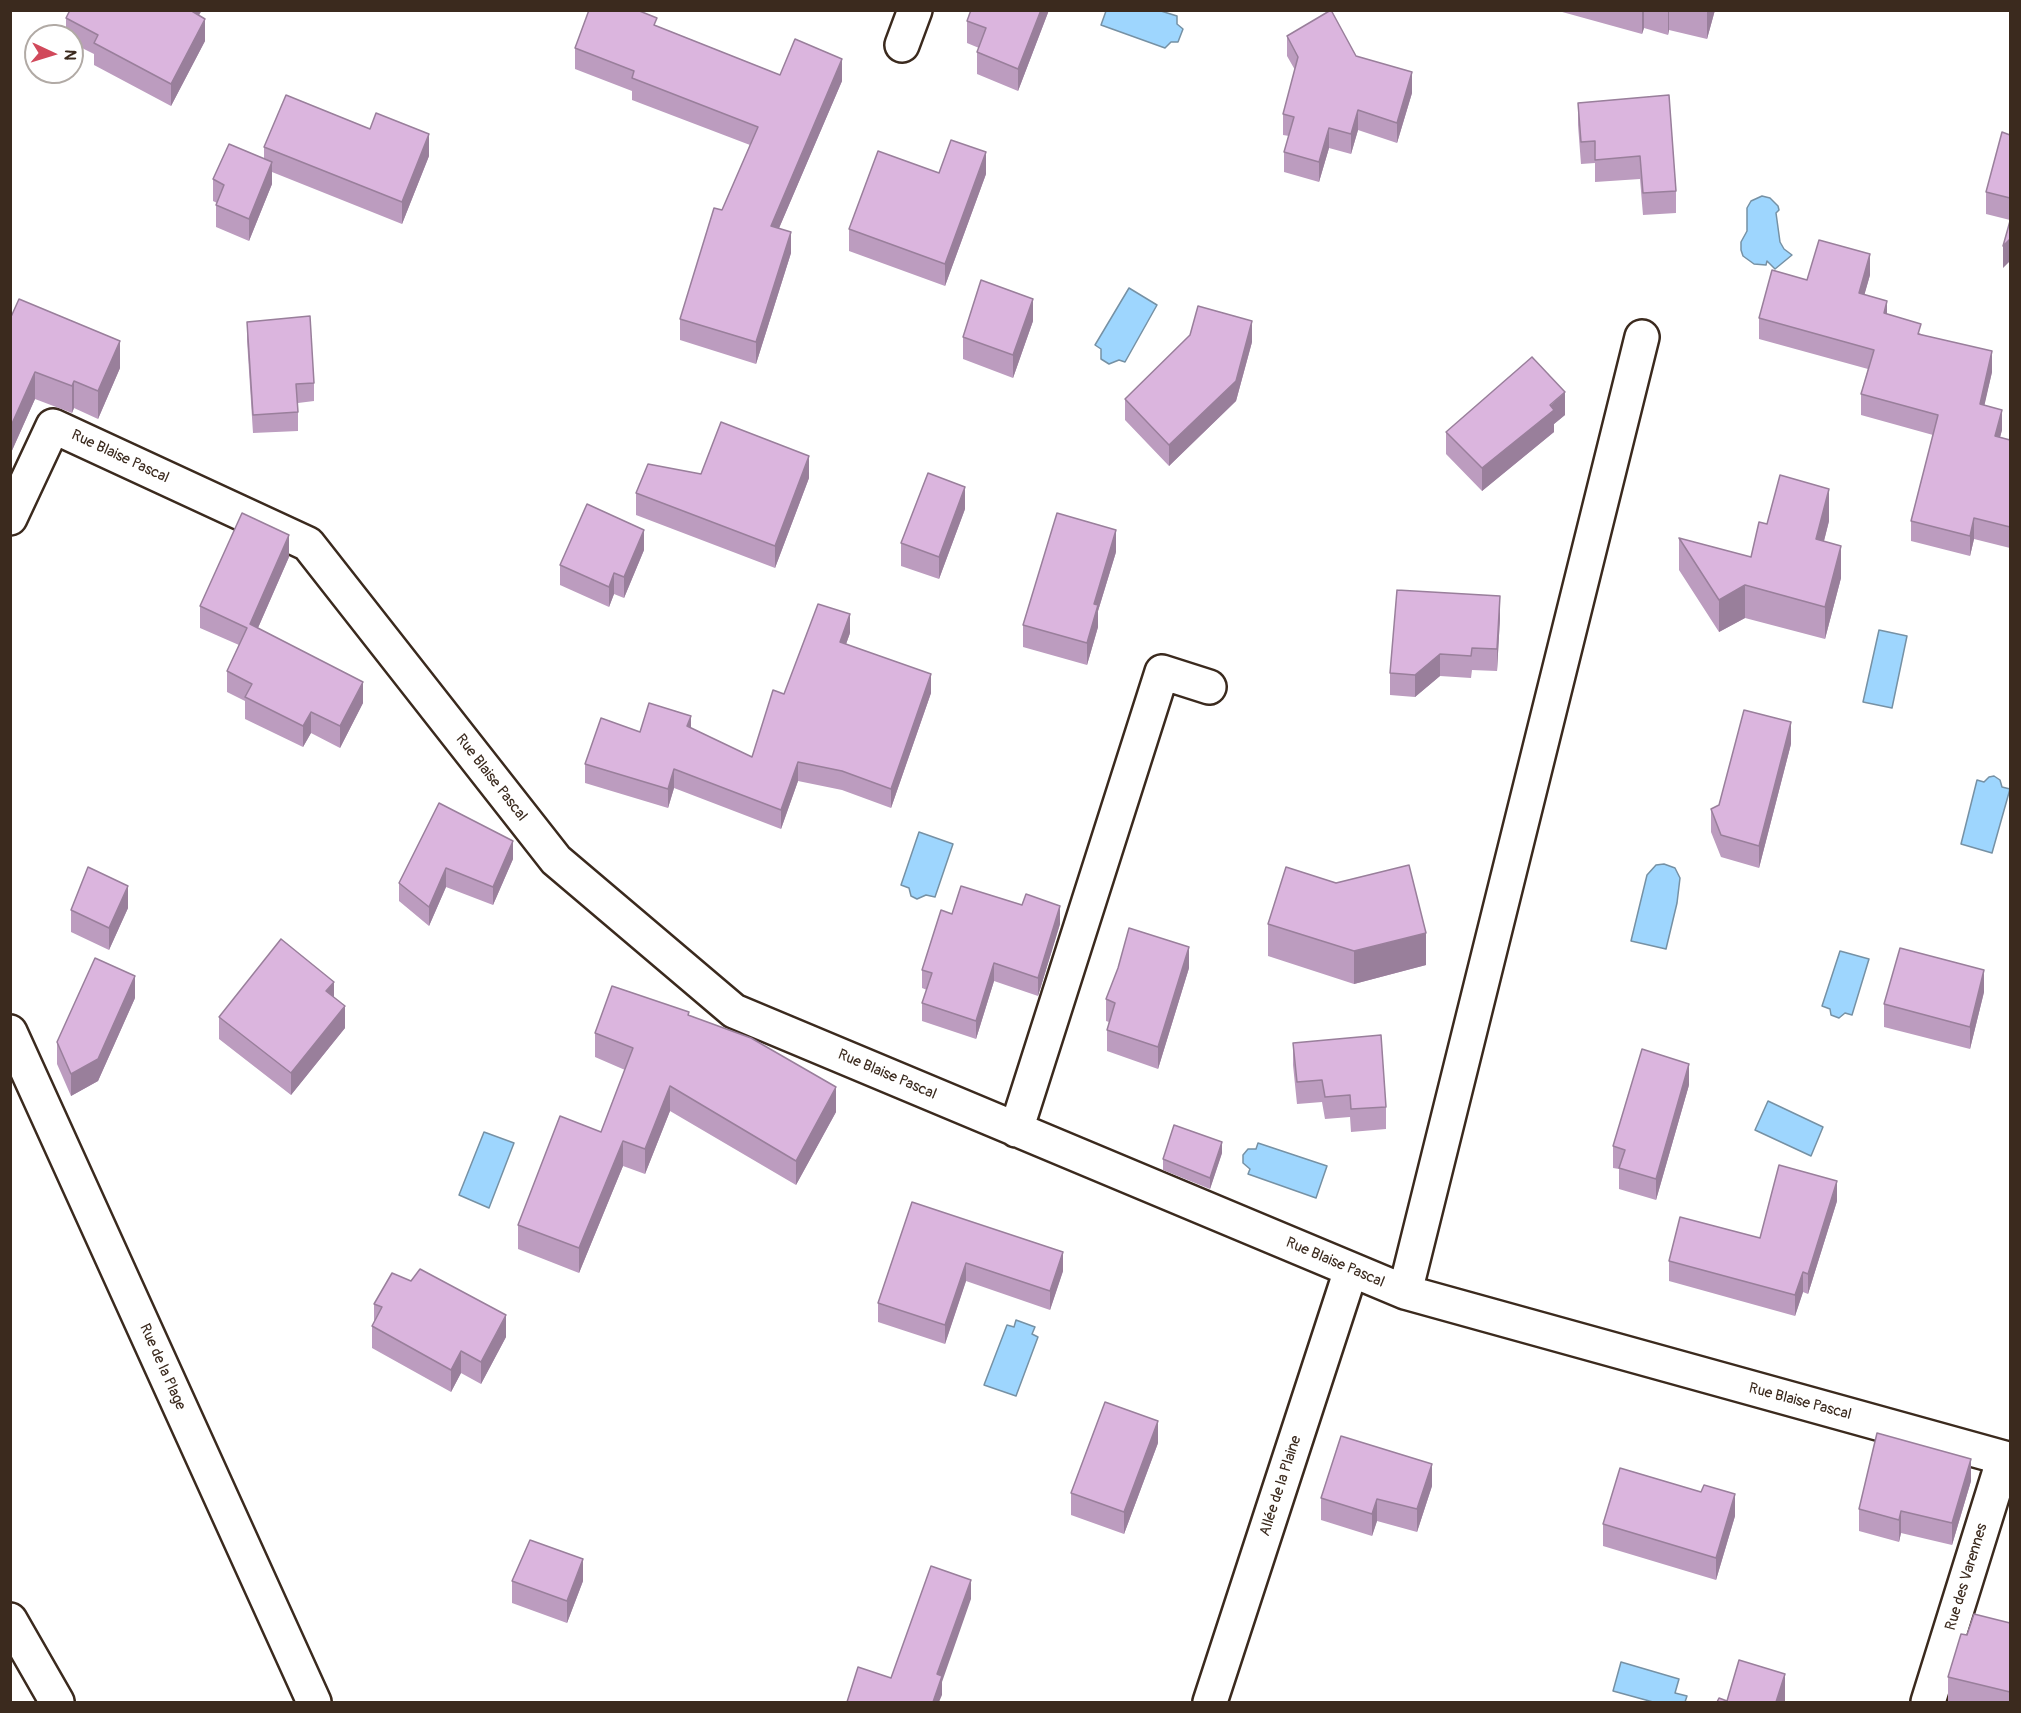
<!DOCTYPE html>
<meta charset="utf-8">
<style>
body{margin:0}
#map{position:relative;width:2021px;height:1713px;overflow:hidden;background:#fff;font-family:Pangolin,sans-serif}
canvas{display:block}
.frame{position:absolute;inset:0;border:12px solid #3b2a1e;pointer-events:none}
.north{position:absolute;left:24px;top:24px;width:60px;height:60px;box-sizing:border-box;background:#fff;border:2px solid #b1aaa5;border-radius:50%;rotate:94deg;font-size:16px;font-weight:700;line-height:24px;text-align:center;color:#3b2a1e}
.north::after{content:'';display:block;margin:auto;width:21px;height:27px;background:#d1495b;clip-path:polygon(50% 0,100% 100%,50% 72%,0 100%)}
</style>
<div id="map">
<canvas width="2021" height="1713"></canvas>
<div class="frame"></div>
<div class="north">N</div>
</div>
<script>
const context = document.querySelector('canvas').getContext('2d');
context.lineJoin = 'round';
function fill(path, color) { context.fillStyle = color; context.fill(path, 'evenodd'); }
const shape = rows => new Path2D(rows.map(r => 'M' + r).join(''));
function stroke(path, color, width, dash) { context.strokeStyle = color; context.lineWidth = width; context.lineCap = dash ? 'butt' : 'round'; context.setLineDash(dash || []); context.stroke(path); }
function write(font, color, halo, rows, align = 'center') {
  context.font = font + ' Pangolin,sans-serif'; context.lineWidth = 6; context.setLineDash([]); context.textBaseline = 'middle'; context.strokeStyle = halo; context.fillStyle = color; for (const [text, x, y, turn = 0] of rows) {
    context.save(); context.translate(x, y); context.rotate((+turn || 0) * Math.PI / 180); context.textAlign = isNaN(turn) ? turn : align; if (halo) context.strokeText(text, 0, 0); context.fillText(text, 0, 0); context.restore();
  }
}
const water = shape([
 [1106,11,1161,11,1177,16,1177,24,1183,29,1178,42,1171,42,1165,48,1101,25,1106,11],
 [1762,196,1770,198,1778,206,1779,210,1776,213,1780,242,1784,249,1792,255,1775,269,1767,261,1766,265,1754,264,1743,256,1741,250,1741,242,1747,231,1747,208,1751,201,1762,196],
 [1129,288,1157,305,1125,362,1119,360,1109,364,1101,359,1101,349,1095,345,1129,288],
 [1879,630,1907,636,1892,708,1863,702,1879,630],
 [1994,776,2000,780,2002,787,2010,789,1992,853,1961,844,1977,780,1984,782,1989,777,1994,776],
 [919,832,953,844,935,897,926,895,917,899,911,896,909,888,901,885,919,832],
 [1664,864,1675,868,1680,878,1677,903,1666,949,1631,941,1647,875,1656,865,1664,864],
 [1840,951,1869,959,1852,1015,1845,1013,1839,1018,1831,1015,1830,1009,1822,1006,1840,951],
 [1768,1101,1823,1127,1811,1156,1755,1130,1768,1101],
 [484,1132,514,1143,489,1208,459,1195,484,1132],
 [1258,1143,1327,1166,1316,1198,1248,1174,1250,1169,1243,1163,1243,1155,1248,1149,1256,1149,1258,1143],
 [1016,1320,1035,1327,1032,1334,1038,1337,1016,1396,984,1385,1007,1325,1014,1327,1016,1320],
 [1621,1662,1679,1679,1675,1693,1687,1696,1685,1702,1653,1702,1613,1691,1621,1662]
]);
fill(water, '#9ed6fe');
stroke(water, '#7691a4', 1.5);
const street = shape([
 [902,45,915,10],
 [10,518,53,426,308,544,556,860,734,1011,1405,1292,2004,1458],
 [10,1032,314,1702],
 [1016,1130,1162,672,1209,687],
 [1405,1292,1642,337],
 [1210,1702,1351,1270],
 [1928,1702,2004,1458,2010,1460]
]);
const primary = shape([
 [10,1620,57,1702]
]);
stroke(street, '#3b2a1e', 38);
stroke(primary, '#3b2a1e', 38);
stroke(street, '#fff', 33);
stroke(primary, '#fff', 33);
fill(shape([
 [971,10,1049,10,1018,91,977,74,977,52,979,48,967,43,967,21],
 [1555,10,1715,10,1707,39,1669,30,1668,35,1644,28,1642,34],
 [199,16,205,41,171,106,94,65,94,54,72,43,72,36,66,36,66,18],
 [657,26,780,75,842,81,779,228,791,253,756,364,680,340,680,319,722,210,750,145,632,100,632,91,575,69,575,48],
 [1287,36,1356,56,1412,93,1397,143,1358,130,1351,154,1329,148,1319,182,1284,172,1284,152,1289,136,1283,135,1283,114,1295,70,1287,56],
 [1669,95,1676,191,1676,213,1643,215,1640,179,1595,182,1595,163,1581,164,1578,125,1578,103],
 [2010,135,2010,220,1986,214,1986,192],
 [264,147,429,156,402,224,272,172,272,184,249,241,216,227,216,205,217,203,213,201,213,179,264,159],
 [986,174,945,286,849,251,849,229],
 [1870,275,1864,295,1887,314,1921,334,1992,372,1984,405,2002,430,2000,437,2010,440,2010,548,1974,539,1970,556,1911,541,1911,521,1933,435,1861,415,1861,394,1868,369,1759,339,1759,318,1807,280],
 [10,319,120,368,98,419,74,408,72,413,35,399,10,455],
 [1033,321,1013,378,963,359,963,337],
 [247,322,314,383,314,401,298,403,298,431,253,433,247,340],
 [1252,342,1236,401,1169,466,1125,420,1125,399],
 [1565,415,1554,424,1554,432,1482,491,1446,454,1446,432],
 [701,474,809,478,775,568,636,515,636,493],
 [965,509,939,579,901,566,901,543],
 [1829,521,1824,541,1841,578,1825,639,1745,618,1719,632,1679,570,1679,538,1751,557,1767,524],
 [644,550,624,598,614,594,609,607,560,585,560,565],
 [1116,552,1098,611,1098,627,1087,665,1023,647,1023,625],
 [289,557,258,628,363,703,340,748,311,733,303,747,245,719,245,701,227,692,227,671,239,645,200,628,200,606],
 [1500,618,1497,671,1472,670,1471,678,1440,676,1415,697,1390,695,1390,673],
 [850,633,846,644,931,693,891,808,842,790,798,781,781,829,674,788,668,808,585,783,585,764,640,732,691,728,752,757,784,694],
 [1791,744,1759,868,1721,857,1711,832,1711,809,1719,805],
 [439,803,513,859,493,905,446,887,429,926,399,901,399,883],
 [128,908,109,950,71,932,71,910],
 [952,914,1060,924,1038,996,994,981,976,1039,922,1021,922,1003,927,990,922,988,922,970],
 [1268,924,1426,965,1354,984,1268,956],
 [1189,968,1158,1069,1107,1051,1107,1030,1109,1022,1106,1021,1106,999],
 [1984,992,1970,1049,1884,1027,1884,1004],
 [135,998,98,1081,71,1096,57,1064,57,1042],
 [334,998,345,1028,291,1095,219,1039,219,1017],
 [689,1016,836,1112,796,1185,670,1111,645,1174,623,1166,579,1273,518,1249,518,1225,601,1132,625,1070,595,1057,595,1033],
 [1293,1043,1386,1107,1386,1129,1351,1132,1350,1117,1325,1119,1322,1102,1297,1104,1293,1065],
 [1689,1085,1656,1200,1619,1189,1619,1169,1613,1168,1613,1146],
 [1222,1153,1210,1189,1163,1170,1163,1159],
 [1837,1201,1808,1294,1803,1292,1795,1316,1669,1281,1669,1261,1760,1238],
 [912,1202,1063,1271,1050,1310,966,1281,945,1344,878,1322,878,1303],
 [374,1304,506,1337,481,1384,461,1373,451,1392,372,1348,372,1326,374,1322],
 [1158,1443,1124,1534,1071,1515,1071,1493],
 [1971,1481,1952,1545,1901,1533,1899,1542,1859,1531,1859,1509],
 [1432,1486,1417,1532,1377,1521,1372,1536,1321,1520,1321,1498],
 [1735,1516,1716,1580,1603,1546,1603,1524],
 [512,1581,583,1581,567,1623,512,1603],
 [2010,1623,2010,1702,1948,1702,1948,1677,1967,1635]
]), '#bc9cbf');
fill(shape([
 [190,10,202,10,189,33],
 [1041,10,1049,10,1018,91,1018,69],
 [1642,10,1644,10,1644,28,1642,34],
 [1668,10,1669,10,1669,30,1668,35],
 [1707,10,1715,10,1707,39],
 [205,19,205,41,171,106,171,84],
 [842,59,842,81,771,247,771,226],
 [1412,72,1412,93,1397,143,1397,123],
 [1358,110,1358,130,1351,154,1351,134],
 [1329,128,1329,148,1319,182,1319,162],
 [429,134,429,156,402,224,402,202],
 [986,152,986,174,945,286,945,264],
 [272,162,272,184,249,241,249,219],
 [791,232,791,253,756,364,756,342],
 [2010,239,2010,261,2003,268,2003,246],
 [1870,254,1870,275,1859,314,1859,293],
 [1033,299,1033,321,1013,378,1013,355],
 [1887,301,1887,321,1884,313],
 [1252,321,1252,342,1236,401,1169,466,1169,445],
 [120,341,120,368,98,419,98,391],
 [1992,351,1992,372,1980,425,1980,404],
 [35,372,35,399,10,455,10,428],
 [74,381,74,408,72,413,72,386],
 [1565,392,1565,415,1554,424,1554,432,1482,491,1482,468],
 [2002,410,2002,430,1995,456,1995,436],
 [809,456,809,478,775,568,775,546],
 [965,487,965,509,939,579,939,557],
 [1829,489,1829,521,1816,572,1816,539],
 [1974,518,1974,539,1970,556,1970,536],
 [644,530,644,550,624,598,624,577],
 [1116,530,1116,552,1098,611,1098,627,1087,665,1087,643,1094,604],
 [289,535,289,557,250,646,250,624],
 [1841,546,1841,578,1825,639,1825,607],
 [614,573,614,594,609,607,609,587],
 [1745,585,1745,618,1719,632,1719,600],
 [1500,596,1500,618,1497,671,1497,649],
 [850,614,850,633,840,661,840,642],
 [1440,654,1440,676,1415,697,1415,675],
 [931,674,931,693,891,808,891,789],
 [363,682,363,703,340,748,340,726],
 [311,712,311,733,303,747,303,726],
 [691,716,691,735,687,726],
 [1791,722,1791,744,1759,868,1759,846],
 [798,762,798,781,781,829,781,810],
 [674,769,674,788,668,808,668,789],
 [513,841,513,859,493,905,493,887],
 [446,868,446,887,429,926,429,907],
 [128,886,128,908,109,950,109,928],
 [1060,906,1060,924,1038,996,1038,978],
 [1426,933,1426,965,1354,984,1354,951],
 [1189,947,1189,968,1158,1069,1158,1047],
 [994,963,994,981,976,1039,976,1021],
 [1984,970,1984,992,1970,1049,1970,1027],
 [135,976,135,998,98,1081,71,1096,71,1074],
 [334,982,334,1004,326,991],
 [345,1006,345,1028,291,1095,291,1073],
 [1689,1064,1689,1085,1656,1200,1656,1179],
 [670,1086,670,1111,645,1174,645,1149],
 [836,1087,836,1112,796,1185,796,1161],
 [623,1141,623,1166,579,1273,579,1248],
 [1222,1142,1222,1153,1210,1189,1210,1178],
 [1837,1181,1837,1201,1808,1294,1808,1274],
 [1063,1252,1063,1271,1050,1310,1050,1291],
 [966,1263,966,1281,945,1344,945,1325],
 [1803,1272,1803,1292,1795,1316,1795,1295],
 [506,1315,506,1337,481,1384,481,1362],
 [461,1351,461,1373,451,1392,451,1370],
 [1158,1421,1158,1443,1124,1534,1124,1512],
 [1971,1459,1971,1481,1952,1545,1952,1523],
 [1432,1464,1432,1486,1417,1532,1417,1509],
 [1735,1494,1735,1516,1716,1580,1716,1558],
 [1377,1499,1377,1521,1372,1536,1372,1514],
 [1901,1511,1901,1533,1899,1542,1899,1520],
 [583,1559,583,1581,567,1623,567,1601],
 [971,1580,971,1599,942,1682,942,1695,939,1702,933,1702,937,1674],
 [1785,1674,1785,1702,1776,1702]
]), '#997f9b');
const building = shape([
 [70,10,190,10,205,19,171,84,94,43,98,35,66,18,70,10],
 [589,10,637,10,657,18,654,25,780,75,795,39,842,59,771,226,791,232,756,342,680,319,714,208,722,210,758,127,632,78,634,71,575,48,589,10],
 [971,10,1041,10,1018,69,977,52,986,28,967,21,971,10],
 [1331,10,1356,56,1412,72,1397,123,1358,110,1351,134,1329,128,1319,162,1284,152,1294,117,1283,114,1298,57,1287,36,1331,10],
 [286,95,370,129,376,113,429,134,402,202,264,147,286,95],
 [1669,95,1676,191,1643,193,1640,156,1595,160,1595,141,1581,142,1578,103,1669,95],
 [2002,132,2010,135,2010,198,1986,192,2002,132],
 [951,140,986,152,945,264,849,229,878,151,939,173,951,140],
 [229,144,272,162,249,219,216,205,224,185,213,179,229,144],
 [2010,221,2010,239,2003,246,2010,221],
 [1819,240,1870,254,1859,293,1887,301,1884,313,1921,324,1918,334,1992,351,1980,404,2002,410,1995,436,2010,440,2010,527,1974,518,1970,536,1911,521,1938,415,1861,394,1874,350,1759,318,1772,270,1807,280,1819,240],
 [981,280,1033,299,1013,355,963,337,981,280],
 [19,299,120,341,98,391,74,381,72,386,35,372,10,428,10,319,19,299],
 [1198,306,1252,321,1236,381,1169,445,1125,399,1190,335,1198,306],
 [310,316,314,383,296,384,298,412,253,415,247,322,310,316],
 [1532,357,1565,392,1550,405,1554,410,1482,468,1446,432,1532,357],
 [721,422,809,456,775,546,636,493,648,464,701,474,721,422],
 [928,473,965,487,939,557,901,543,928,473],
 [1780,475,1829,489,1816,539,1841,546,1825,607,1745,585,1719,600,1679,538,1751,557,1759,522,1767,524,1780,475],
 [587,504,644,530,624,577,614,573,609,587,560,565,587,504],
 [242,513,289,535,250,624,363,682,340,726,311,712,303,726,245,697,252,684,227,671,247,628,200,606,242,513],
 [1057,513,1116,530,1094,604,1098,605,1087,643,1023,625,1057,513],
 [1397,590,1500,596,1497,649,1472,648,1471,656,1440,654,1415,675,1390,673,1397,590],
 [818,604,850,614,840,642,931,674,891,789,842,771,798,762,781,810,674,769,668,789,585,764,601,718,640,732,649,703,691,716,687,726,752,757,773,690,784,694,818,604],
 [1744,710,1791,722,1759,846,1721,835,1711,809,1719,805,1744,710],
 [439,803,513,841,493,887,446,868,429,907,399,883,439,803],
 [1409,865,1426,933,1354,951,1268,924,1286,867,1336,883,1409,865],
 [88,867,128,886,109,928,71,910,88,867],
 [961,886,1022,905,1026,894,1060,906,1038,978,994,963,976,1021,922,1003,932,973,922,970,941,910,952,914,961,886],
 [1129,928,1189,947,1158,1047,1107,1030,1115,1003,1106,999,1118,968,1129,928],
 [281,939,334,982,326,991,345,1006,291,1073,219,1017,281,939],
 [1900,948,1984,970,1970,1027,1884,1004,1900,948],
 [95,958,135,976,98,1059,71,1074,57,1042,95,958],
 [612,986,689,1012,688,1015,751,1038,836,1087,796,1161,670,1086,645,1149,623,1141,579,1248,518,1225,560,1116,601,1132,633,1048,595,1033,612,986],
 [1381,1035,1386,1107,1351,1109,1350,1095,1325,1097,1322,1080,1297,1082,1293,1043,1381,1035],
 [1642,1049,1689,1064,1656,1179,1619,1168,1625,1150,1613,1146,1642,1049],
 [1174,1125,1222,1142,1210,1178,1163,1159,1174,1125],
 [1779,1165,1837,1181,1808,1274,1803,1272,1795,1295,1669,1261,1680,1217,1760,1238,1779,1165],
 [912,1202,1063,1252,1050,1291,966,1263,945,1325,878,1303,912,1202],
 [420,1269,506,1315,481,1362,461,1351,451,1370,372,1326,382,1307,374,1304,392,1273,411,1281,420,1269],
 [1105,1402,1158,1421,1124,1512,1071,1493,1105,1402],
 [1877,1433,1971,1459,1952,1523,1901,1511,1899,1520,1859,1509,1877,1433],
 [1341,1436,1432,1464,1417,1509,1377,1499,1372,1514,1321,1498,1341,1436],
 [1620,1468,1701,1492,1704,1485,1735,1494,1716,1558,1603,1524,1620,1468],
 [530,1540,583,1559,567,1601,512,1581,530,1540],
 [931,1566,971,1580,937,1674,942,1676,933,1702,847,1702,858,1667,891,1678,931,1566],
 [1974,1614,2010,1623,2010,1692,1948,1677,1961,1634,1967,1635,1974,1614],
 [1739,1660,1785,1674,1776,1702,1717,1702,1719,1698,1727,1701,1739,1660]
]);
fill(building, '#dbb5de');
stroke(building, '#997f9b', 1.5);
write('15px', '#3b2a1e', '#fff', [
 ["Rue Blaise Pascal",120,457,25],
 ["Rue Blaise Pascal",491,778,52],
 ["Rue Blaise Pascal",887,1075,23],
 ["Rue Blaise Pascal",1335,1263,23],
 ["Rue de la Plage",162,1367,66],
 ["Rue Blaise Pascal",1800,1402,15],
 ["Allée de la Plaine",1281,1486,-72],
 ["Rue des Varennes",1967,1577,-73]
]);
</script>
